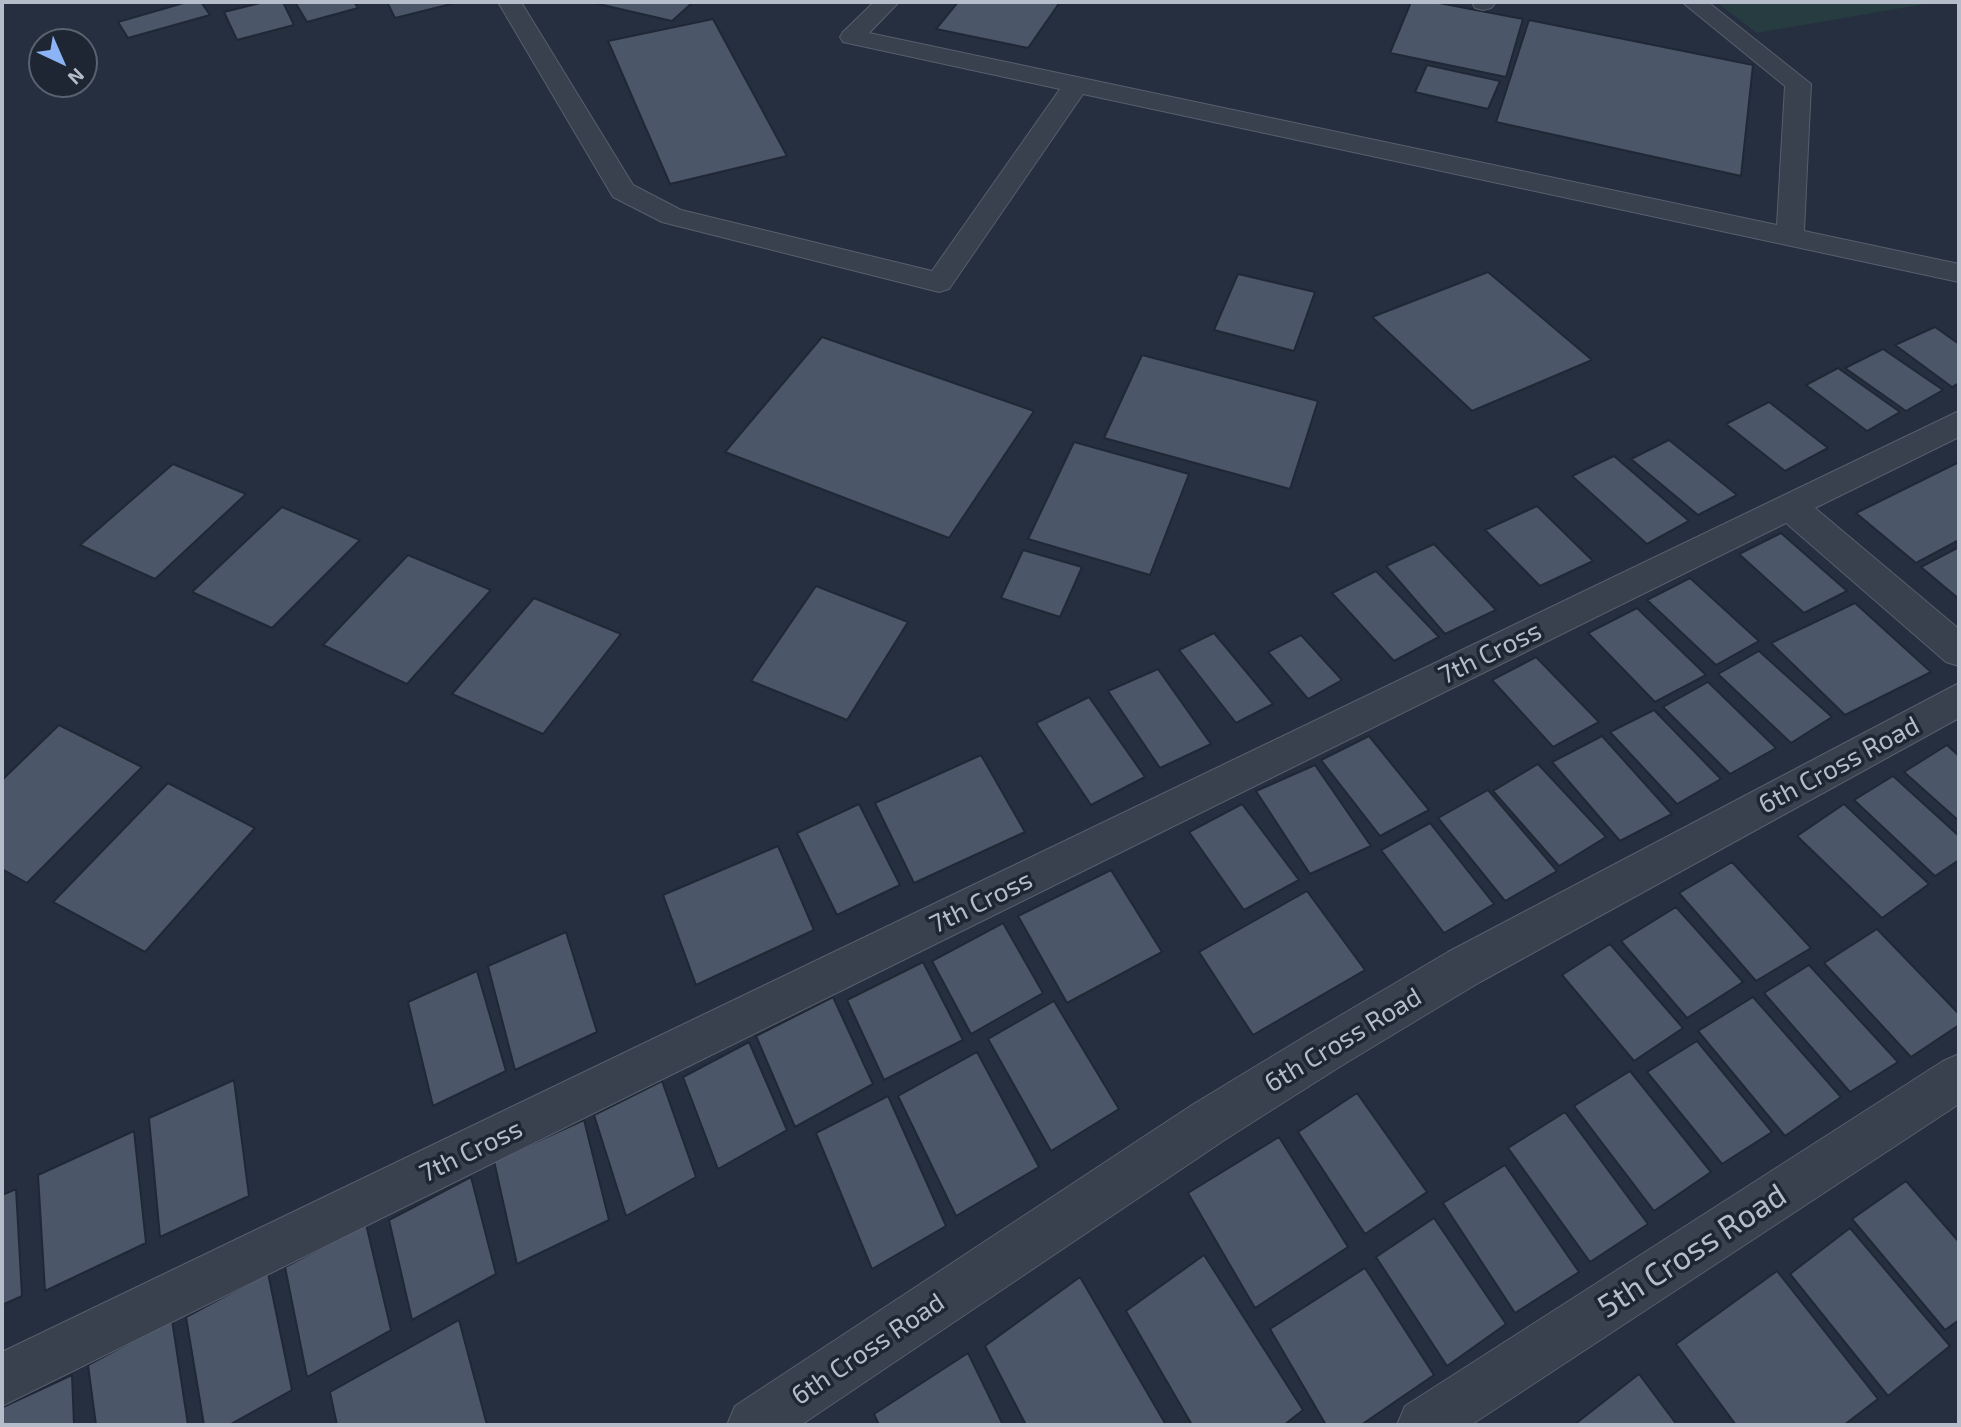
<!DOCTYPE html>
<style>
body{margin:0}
#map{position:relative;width:1961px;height:1427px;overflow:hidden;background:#252f3f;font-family:"Exo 2",sans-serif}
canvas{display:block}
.frame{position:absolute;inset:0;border:4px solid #b5bdca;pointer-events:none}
.north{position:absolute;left:28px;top:28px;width:70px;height:70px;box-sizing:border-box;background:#1e2634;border:2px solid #5a6270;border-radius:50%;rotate:136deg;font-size:19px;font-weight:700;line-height:28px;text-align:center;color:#b5bdca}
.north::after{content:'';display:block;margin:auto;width:24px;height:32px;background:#8db3f7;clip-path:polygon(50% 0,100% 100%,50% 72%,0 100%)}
</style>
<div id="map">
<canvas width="1961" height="1427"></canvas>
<div class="frame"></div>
<div class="north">N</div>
</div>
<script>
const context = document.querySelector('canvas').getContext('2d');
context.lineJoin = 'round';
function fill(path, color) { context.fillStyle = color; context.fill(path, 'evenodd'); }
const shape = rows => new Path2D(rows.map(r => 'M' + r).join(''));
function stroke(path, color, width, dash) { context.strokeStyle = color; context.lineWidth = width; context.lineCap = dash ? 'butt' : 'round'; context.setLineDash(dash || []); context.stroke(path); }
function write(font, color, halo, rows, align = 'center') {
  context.font = font + ' "Exo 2",sans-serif'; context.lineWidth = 7; context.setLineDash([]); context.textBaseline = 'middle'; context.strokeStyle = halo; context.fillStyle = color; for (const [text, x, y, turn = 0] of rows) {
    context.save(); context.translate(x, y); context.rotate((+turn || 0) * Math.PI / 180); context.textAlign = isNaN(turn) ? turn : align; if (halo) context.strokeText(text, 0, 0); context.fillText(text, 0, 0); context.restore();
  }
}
fill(shape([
 [1716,2,1936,2,1757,33]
]), '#273c40');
const building = shape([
 [187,2,201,2,210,15,128,38,118,22,187,2],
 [264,2,283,2,294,25,237,40,224,12,264,2],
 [295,2,354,2,358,8,307,22,295,2],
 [387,2,454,2,455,3,395,18,387,2],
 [590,2,693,2,672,21,590,2],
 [958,2,1060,2,1028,48,936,29,958,2],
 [1411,2,1434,2,1523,19,1506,77,1390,53,1411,2],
 [713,19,787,156,670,184,608,41,713,19],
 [1529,20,1753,65,1741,176,1496,122,1529,20],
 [1427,65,1500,81,1488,109,1415,92,1427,65],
 [1488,272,1592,360,1472,411,1372,317,1488,272],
 [1238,274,1315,292,1294,351,1214,330,1238,274],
 [1935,327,1959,344,1959,383,1952,387,1895,345,1935,327],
 [822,337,1034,411,949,538,725,452,822,337],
 [1883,349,1943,390,1906,411,1845,368,1883,349],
 [1142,355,1318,401,1290,489,1104,438,1142,355],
 [1838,368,1900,412,1867,431,1806,385,1838,368],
 [1769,402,1828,448,1785,471,1726,424,1769,402],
 [1669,440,1737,495,1698,515,1631,459,1669,440],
 [1074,442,1189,474,1150,575,1028,539,1074,442],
 [1614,456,1689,521,1647,544,1572,476,1614,456],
 [1959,462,1959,540,1916,563,1856,513,1959,462],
 [173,464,246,494,155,579,80,545,173,464],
 [1537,506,1593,561,1540,586,1485,530,1537,506],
 [282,507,360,540,272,628,192,592,282,507],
 [1781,533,1847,591,1804,613,1739,554,1781,533],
 [1434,544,1496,610,1445,634,1386,566,1434,544],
 [1959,547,1959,599,1921,567,1959,547],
 [1023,550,1082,567,1060,617,1001,598,1023,550],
 [408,555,491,590,407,684,323,645,408,555],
 [1376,571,1439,637,1394,661,1332,593,1376,571],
 [1690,578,1759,641,1716,665,1647,600,1690,578],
 [816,586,908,622,847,720,751,681,816,586],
 [534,598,621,634,543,734,452,694,534,598],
 [1855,603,1931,672,1845,715,1771,643,1855,603],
 [1637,608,1706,675,1655,702,1588,633,1637,608],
 [1214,633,1273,704,1236,723,1179,650,1214,633],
 [1301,635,1342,680,1308,699,1268,652,1301,635],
 [1759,651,1832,717,1791,743,1718,674,1759,651],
 [1536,657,1599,722,1553,747,1492,680,1536,657],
 [1158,669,1211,744,1160,768,1108,691,1158,669],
 [1708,682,1776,748,1730,774,1663,707,1708,682],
 [1089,697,1145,777,1091,805,1036,723,1089,697],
 [1654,710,1721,779,1677,804,1610,732,1654,710],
 [59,725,142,767,27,883,2,869,2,780,59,725],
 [1369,736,1429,810,1380,836,1321,760,1369,736],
 [1602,736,1672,814,1620,841,1552,762,1602,736],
 [1947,745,1959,756,1959,821,1904,772,1947,745],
 [981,755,1025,832,914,883,875,803,981,755],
 [1538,764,1606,837,1559,866,1493,791,1538,764],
 [1315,765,1371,846,1310,874,1256,791,1315,765],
 [1893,776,1959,836,1959,860,1935,876,1854,800,1893,776],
 [168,783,255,828,145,952,53,902,168,783],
 [1488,790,1557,871,1505,901,1438,818,1488,790],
 [859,804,900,885,837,915,797,833,859,804],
 [1242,804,1299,880,1244,910,1189,832,1242,804],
 [1844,804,1929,884,1882,918,1797,836,1844,804],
 [1430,823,1494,904,1444,933,1381,850,1430,823],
 [778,846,814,930,696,985,663,895,778,846],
 [1732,862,1811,948,1756,981,1679,893,1732,862],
 [1111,870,1162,952,1067,1003,1018,916,1111,870],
 [1307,891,1365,970,1253,1035,1199,952,1307,891],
 [1676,907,1743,982,1687,1018,1621,941,1676,907],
 [1003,923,1043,993,971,1034,932,961,1003,923],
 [1877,929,1959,1014,1959,1025,1911,1057,1824,963,1877,929],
 [566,932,597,1032,515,1070,488,966,566,932],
 [1610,944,1683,1028,1634,1061,1562,975,1610,944],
 [923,962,963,1040,884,1080,847,1000,923,962],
 [1809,965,1898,1062,1850,1092,1764,993,1809,965],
 [477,971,506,1071,433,1106,408,1002,477,971],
 [833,997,873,1084,795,1127,756,1036,833,997],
 [1753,997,1841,1097,1785,1136,1698,1031,1753,997],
 [1054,1001,1119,1109,1051,1151,988,1039,1054,1001],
 [1697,1041,1772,1132,1722,1164,1647,1072,1697,1041],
 [749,1042,787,1130,718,1169,683,1077,749,1042],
 [977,1052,1039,1167,956,1216,898,1096,977,1052],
 [1630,1071,1711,1172,1654,1211,1574,1106,1630,1071],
 [234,1080,249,1196,160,1237,149,1118,234,1080],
 [662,1081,696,1177,626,1216,594,1115,662,1081],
 [1357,1093,1427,1192,1365,1234,1298,1132,1357,1093],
 [888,1096,946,1226,872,1269,816,1133,888,1096],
 [1565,1112,1648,1224,1590,1262,1508,1148,1565,1112],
 [584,1120,609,1220,517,1264,494,1161,584,1120],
 [134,1131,146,1243,45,1291,38,1175,134,1131],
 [1279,1137,1348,1247,1255,1308,1188,1193,1279,1137],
 [1505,1165,1579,1272,1515,1313,1443,1203,1505,1165],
 [471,1177,496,1274,412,1320,389,1220,471,1177],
 [1906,1181,1959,1242,1959,1320,1945,1330,1852,1219,1906,1181],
 [16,1189,22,1296,2,1305,2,1195,16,1189],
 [1434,1218,1506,1324,1447,1366,1376,1257,1434,1218],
 [366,1224,391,1330,307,1377,285,1267,366,1224],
 [1850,1228,1950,1346,1888,1396,1790,1274,1850,1228],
 [1204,1255,1303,1410,1284,1425,1192,1425,1126,1311,1204,1255],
 [1365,1268,1434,1375,1361,1425,1326,1425,1270,1329,1365,1268],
 [1777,1271,1878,1399,1844,1425,1736,1425,1676,1344,1777,1271],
 [268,1273,292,1390,229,1425,204,1425,186,1317,268,1273],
 [1080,1277,1166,1425,1026,1425,985,1346,1080,1277],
 [172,1320,188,1425,96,1425,88,1365,172,1320],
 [459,1320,487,1425,337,1425,330,1392,459,1320],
 [968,1353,1003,1425,879,1425,874,1414,968,1353],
 [1639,1374,1677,1425,1574,1425,1639,1374],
 [72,1375,74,1425,3,1425,3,1407,72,1375]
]);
fill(building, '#4b5668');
stroke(building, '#202836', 2);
const minor = shape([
 [498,2,521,2,633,185,681,210,932,271,1060,89,843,42,840,37,843,32,874,2,899,2,869,33,1777,225,1785,86,1682,2,1708,2,1811,84,1804,231,1959,264,1959,282,1083,94,949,289,939,292,662,222,613,197,498,2],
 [1472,2,1496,2,1491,8,1483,10,1475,8,1472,2],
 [1959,411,1959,437,1815,508,1959,629,1959,666,1946,662,1786,523,2,1406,2,1352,1959,411],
 [1959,683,1959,718,1480,982,1341,1066,1226,1139,801,1425,727,1425,735,1406,1192,1105,1309,1034,1448,952,1959,683],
 [1959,1054,1959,1104,1471,1425,1397,1425,1405,1406,1943,1061,1959,1054]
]);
stroke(minor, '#575f6d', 2);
fill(minor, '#39414f');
write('26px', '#b5bdca', '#1e2634', [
 ["7th Cross",1490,653,-26],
 ["6th Cross Road",1839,765,-28],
 ["7th Cross",981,902,-26],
 ["6th Cross Road",1343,1040,-31],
 ["7th Cross",471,1151,-26],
 ["6th Cross Road",868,1349,-34]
]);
write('32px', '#b5bdca', '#1e2634', [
 ["5th Cross Road",1692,1251,-33]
]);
</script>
